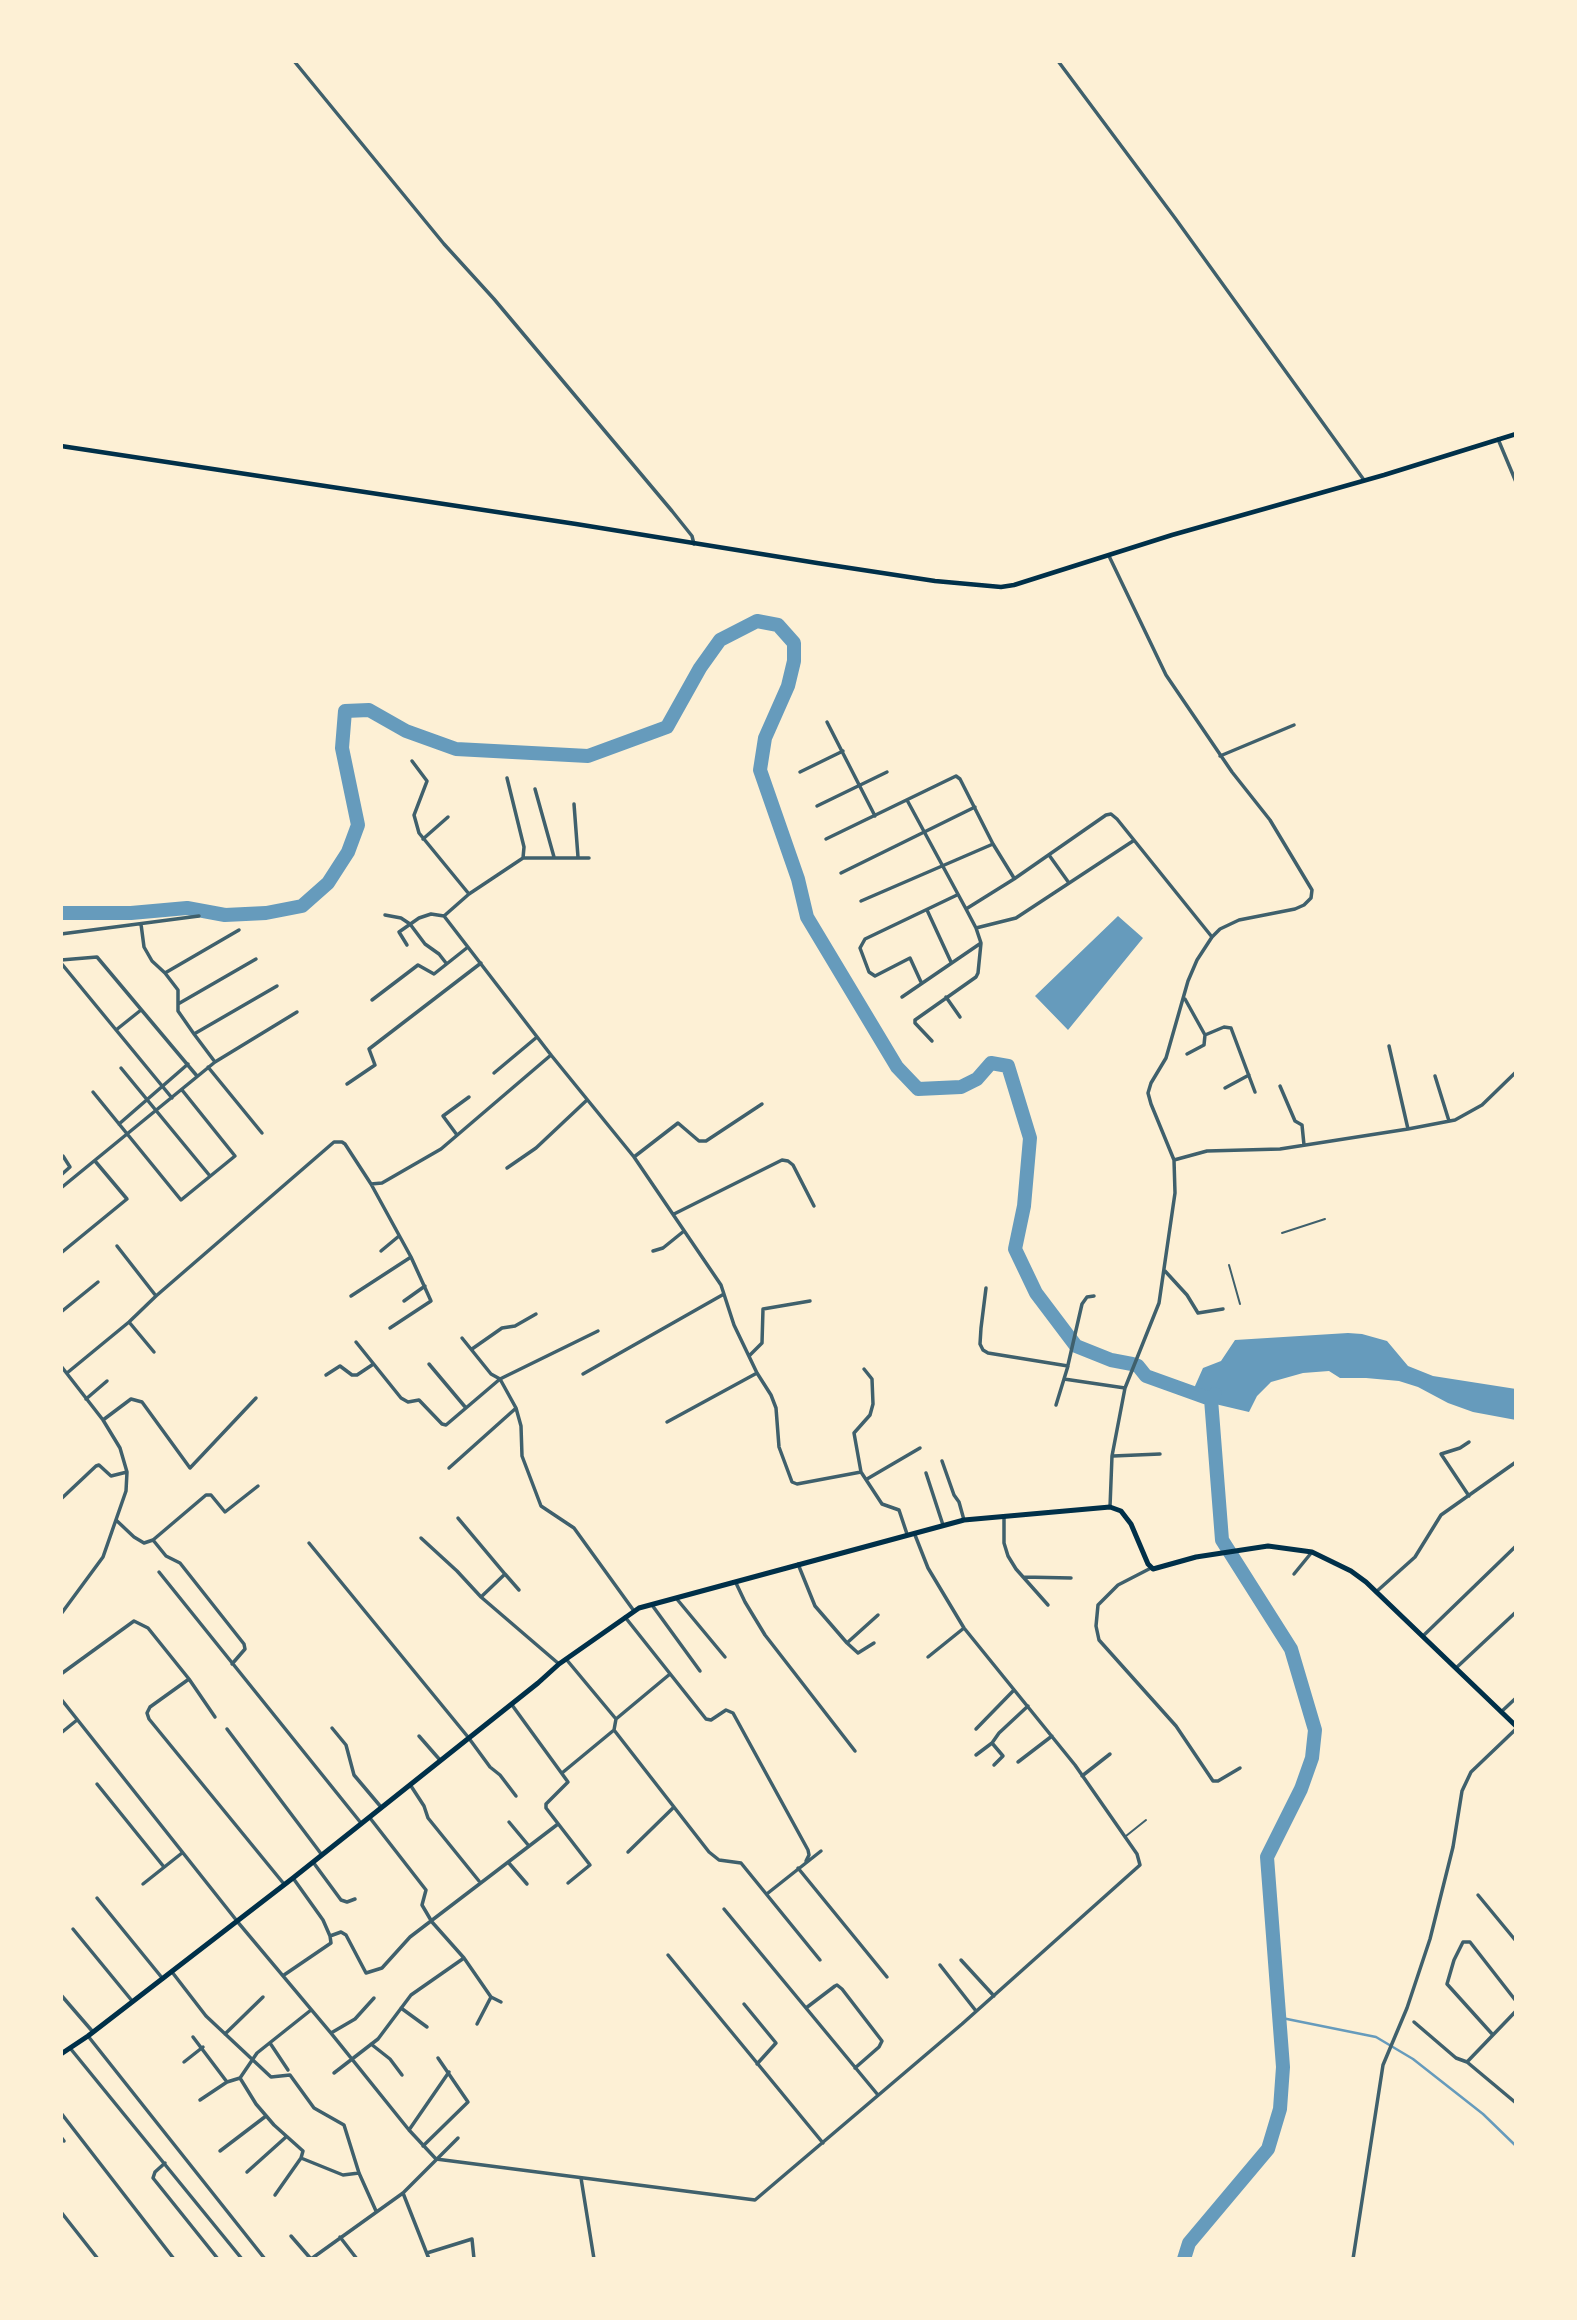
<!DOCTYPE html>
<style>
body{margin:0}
#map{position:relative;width:1577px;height:2320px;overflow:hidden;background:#fdf0d5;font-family:"Source Serif 4",serif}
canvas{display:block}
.frame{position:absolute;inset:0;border:63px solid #fdf0d5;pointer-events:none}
</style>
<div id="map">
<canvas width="1577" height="2320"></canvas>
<div class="frame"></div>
</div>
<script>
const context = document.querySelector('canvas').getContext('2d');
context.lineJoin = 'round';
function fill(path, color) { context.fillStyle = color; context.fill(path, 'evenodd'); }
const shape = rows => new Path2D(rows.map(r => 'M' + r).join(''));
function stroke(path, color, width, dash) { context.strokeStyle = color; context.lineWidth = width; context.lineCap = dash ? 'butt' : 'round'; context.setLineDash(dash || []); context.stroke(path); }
fill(shape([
 [1118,916,1143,938,1068,1030,1035,996],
 [1348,1333,1362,1334,1387,1341,1408,1366,1433,1376,1516,1389,1516,1420,1473,1412,1448,1403,1418,1387,1399,1381,1366,1378,1340,1378,1329,1371,1303,1373,1271,1382,1257,1396,1249,1412,1194,1399,1195,1386,1203,1368,1221,1361,1235,1340]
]), '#669bbc');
stroke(shape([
 [1277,2017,1376,2037,1413,2059,1483,2114,1516,2146]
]), '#669bbc', 2.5);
stroke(shape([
 [61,913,131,913,187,908,225,915,266,913,302,906,328,883,348,852,358,825,342,748,345,711,369,710,406,731,456,749,588,756,667,727,700,668,720,640,757,621,778,625,794,643,794,661,788,686,765,738,760,770,798,879,807,917,897,1067,918,1089,961,1087,977,1079,991,1063,1008,1066,1030,1138,1024,1206,1015,1249,1036,1293,1076,1346,1111,1360,1132,1364,1138,1366,1146,1376,1210,1399],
 [1184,2259,1189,2243,1268,2149,1280,2109,1283,2067,1267,1857,1301,1789,1312,1758,1315,1730,1291,1649,1222,1540,1211,1399,1215,1394]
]), '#669bbc', 14);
stroke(shape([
 [1282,1233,1325,1219],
 [1229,1265,1240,1304],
 [1126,1836,1146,1820]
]), '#3f606c', 2);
stroke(shape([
 [294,61,444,244,494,299,672,511,692,536,694,544],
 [1058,61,1175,218,1364,480],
 [1498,439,1516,482],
 [1109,556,1166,675,1232,772,1270,820,1312,890,1311,898,1304,905,1295,909,1239,920,1220,929,1212,937,1197,960,1188,981,1166,1058,1151,1083,1148,1093,1151,1104,1174,1160,1175,1193,1159,1303,1125,1388,1112,1456,1110,1507],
 [827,722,875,816],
 [1220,756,1294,725],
 [412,761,427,781,414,815,419,833,469,894],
 [800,772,843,751],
 [535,789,554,857],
 [907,800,966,909],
 [574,804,578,857],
 [817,806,887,772],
 [423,839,448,817],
 [826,839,956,776,960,779,993,844,1014,878],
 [1133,841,1016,918,976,928,966,909,1014,879,1106,815,1111,814,1117,819,1212,937],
 [1049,855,1069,883],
 [523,858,589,858],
 [841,873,975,807],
 [861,901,993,844],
 [927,910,951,962],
 [385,915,401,918,410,924,425,944,439,954,446,963],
 [444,916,551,1055,634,1157,721,1285,734,1325,757,1373,771,1395,776,1408,779,1447,792,1482,797,1484,861,1472,882,1504,899,1510,907,1534],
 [444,916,469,894,523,858,524,847,507,778],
 [141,924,144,947,152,961,165,973],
 [61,934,199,916],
 [407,945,399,932,419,918,431,914,444,916],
 [61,960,97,957,197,1076],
 [61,963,172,1098],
 [921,982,910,958,875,976,869,972,860,948,865,939,957,895],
 [902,997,981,943,976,928],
 [946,997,960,1017],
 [1185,999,1205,1035,1224,1027,1231,1028,1255,1092],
 [372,1000,418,965,434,974,468,947],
 [178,1004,256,959],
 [116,1030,141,1010],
 [194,1034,178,1011,178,990,165,973,239,930],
 [932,1041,915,1023,915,1020,976,977,978,973,981,943],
 [1389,1046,1408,1129],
 [1187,1054,1204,1045,1205,1035],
 [215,1062,194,1034,277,986],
 [208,1067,262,1133],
 [121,1068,210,1176],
 [494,1073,537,1037],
 [1435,1076,1449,1121],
 [347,1084,375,1065,369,1049,481,963],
 [1280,1086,1295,1121,1302,1125,1304,1145],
 [1225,1088,1249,1075],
 [93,1092,181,1200,235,1156,182,1090],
 [119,1124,188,1064],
 [457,1135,443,1116,469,1097],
 [634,1157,678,1123,699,1141,706,1141,762,1104],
 [1174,1160,1207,1151,1280,1149,1408,1129,1455,1120,1482,1105,1516,1072],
 [507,1168,536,1148,587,1100],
 [61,1175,70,1167,63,1156],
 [61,1188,215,1062,297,1012],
 [674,1214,782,1160,788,1161,793,1165,814,1206],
 [117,1246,156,1296],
 [381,1251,399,1236],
 [653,1251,663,1248,684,1231],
 [61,1253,127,1199,95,1161],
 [1165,1271,1187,1295,1198,1313,1223,1309],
 [986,1288,981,1328,980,1344,983,1350,988,1353,1068,1366,1064,1379,1125,1388],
 [351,1296,411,1257],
 [404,1301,425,1286],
 [61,1312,98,1282],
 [129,1322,154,1352],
 [390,1328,431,1301,411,1257,371,1184,382,1183,441,1149,551,1055],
 [462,1338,491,1374,500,1379],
 [356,1342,401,1398,408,1402,419,1400,442,1424,446,1425,500,1379,598,1331],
 [472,1349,502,1328,515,1326,536,1314],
 [749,1356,762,1343,763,1309,810,1301],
 [429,1364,466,1408],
 [1068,1365,1082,1304,1087,1297,1094,1296],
 [61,1366,103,1420,120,1448,127,1472,126,1491,103,1557,61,1614],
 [67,1373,129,1322,156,1296,334,1142,342,1142,345,1144,371,1184],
 [583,1374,724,1294],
 [326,1375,340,1366,352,1375,357,1375,372,1365],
 [500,1379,516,1408,521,1426,522,1456,541,1506,574,1528,634,1611],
 [86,1399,107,1381],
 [1056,1405,1064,1379],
 [103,1420,131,1399,142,1402,190,1468,256,1398],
 [667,1422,757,1373],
 [1113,1456,1160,1454],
 [942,1461,954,1495,959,1502,964,1520],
 [449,1468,515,1409],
 [861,1472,854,1433,870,1415,873,1404,872,1379,864,1369],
 [926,1473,943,1525],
 [867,1479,920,1448],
 [1469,1496,1441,1454,1460,1448,1469,1442],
 [61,1499,96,1466,99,1465,111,1476,127,1472],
 [1004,1516,1004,1543,1008,1556,1016,1569,1048,1605],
 [458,1518,505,1574],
 [116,1520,134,1537,144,1543,153,1540,206,1495,211,1495,225,1512,258,1486],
 [421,1538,457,1571,481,1597,559,1664],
 [153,1540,166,1556,180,1563,244,1644,245,1649,232,1664],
 [309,1543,468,1737,490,1767,500,1775,516,1796],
 [798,1564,815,1606,847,1643,858,1653,874,1643],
 [1151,1568,1118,1585,1098,1605,1096,1626,1099,1640,1176,1726,1213,1781,1218,1781,1240,1768],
 [159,1572,361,1823],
 [1294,1574,1312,1552],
 [1023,1577,1071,1578],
 [736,1583,745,1602,765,1635,855,1751],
 [1376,1592,1415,1557,1441,1515,1516,1462],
 [481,1597,505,1574,519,1590],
 [676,1598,725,1657],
 [652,1605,700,1671],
 [625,1617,706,1719,711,1720,726,1710,733,1713,808,1850,809,1855,806,1861],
 [1423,1636,1516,1546],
 [848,1642,878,1615],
 [928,1657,964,1628],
 [566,1659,616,1719,614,1730,709,1852,719,1860,741,1863,820,1960],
 [1456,1668,1516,1612],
 [61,1674,134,1621,148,1628,189,1679,215,1717],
 [189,1679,150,1707,147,1713,149,1719,284,1884],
 [61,1699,237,1921,331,2033,409,2130,436,2159,755,2200,962,2024,1140,1865,1137,1854,1075,1765,964,1628,928,1568,915,1535],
 [512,1705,568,1782,546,1804,546,1808,590,1865,568,1883],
 [1501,1712,1516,1698],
 [616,1719,670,1674],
 [332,1728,346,1745,354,1775,381,1807],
 [227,1729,322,1855],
 [976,1729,1014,1690],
 [61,1733,77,1720],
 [419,1736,440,1760],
 [992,1743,1003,1756,994,1765],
 [976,1755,992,1743,999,1733,1028,1706],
 [1018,1762,1052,1736],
 [562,1773,614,1730],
 [1082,1776,1110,1754],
 [97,1784,164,1867],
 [411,1786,424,1806,428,1818,479,1881],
 [370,1818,426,1890,422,1905,432,1922,464,1958,491,1997,501,2002],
 [509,1822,529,1846],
 [628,1852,674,1807],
 [313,1862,341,1900,347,1902,355,1899],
 [508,1862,527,1884],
 [798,1868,887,1977],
 [143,1884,182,1853],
 [768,1893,821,1851],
 [1478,1895,1516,1941],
 [97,1898,163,1979],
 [724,1909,878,2095],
 [73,1929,133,2002],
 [330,1936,341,1932,346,1935,366,1973,382,1968,410,1937,558,1824],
 [668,1955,823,2143],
 [961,1960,994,1996],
 [940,1965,976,2011],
 [172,1972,206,2016,271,2077,290,2075,314,2108,344,2125,359,2173,376,2211],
 [284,1975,331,1943,330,1936,323,1920,293,1878],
 [61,1995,93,2032],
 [744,2004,776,2043,757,2064],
 [401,2008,427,2027],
 [806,2008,835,1986,837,1985,842,1989,882,2041,879,2047,855,2068],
 [311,2010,257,2053,240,2078,256,2104,274,2125,303,2151,301,2158,343,2175,359,2173],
 [1414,2022,1456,2058,1467,2062,1516,2103],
 [477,2024,491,1997],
 [331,2033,355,2019,374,1998],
 [225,2034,263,1997],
 [1493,2035,1447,1984,1454,1960,1463,1942,1470,1942,1516,2001],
 [88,2036,265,2259],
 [193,2037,227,2082],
 [270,2043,288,2070],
 [371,2044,390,2059,402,2075],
 [70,2048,242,2259],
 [184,2062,203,2047],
 [1467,2062,1516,2011],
 [334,2073,378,2039,411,1995,464,1958],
 [200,2100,227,2082,240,2078],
 [61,2113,174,2259],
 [409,2130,449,2072],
 [61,2137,64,2141],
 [423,2146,468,2102,438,2058],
 [220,2151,266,2116],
 [165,2163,155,2172,153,2178,218,2259],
 [247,2172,286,2137],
 [581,2178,594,2259],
 [403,2193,429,2259],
 [275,2195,301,2158],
 [61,2212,98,2259],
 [291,2236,311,2259,403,2193,458,2138],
 [340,2237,357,2259],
 [427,2253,472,2239,474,2259],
 [1353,2259,1383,2065,1407,2008,1430,1939,1453,1847,1462,1791,1471,1772,1516,1729]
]), '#3f606c', 3.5);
stroke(shape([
 [61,446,576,524,817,563,935,581,1001,587,1014,585,1172,535,1384,475,1516,434]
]), '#003049', 4.5);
stroke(shape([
 [61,2054,88,2036,293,1878,538,1683,559,1664,639,1608,964,1520,1110,1507,1121,1511,1131,1524,1148,1564,1153,1569,1196,1557,1268,1546,1312,1552,1351,1571,1366,1582,1516,1726]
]), '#003049', 5);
</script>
